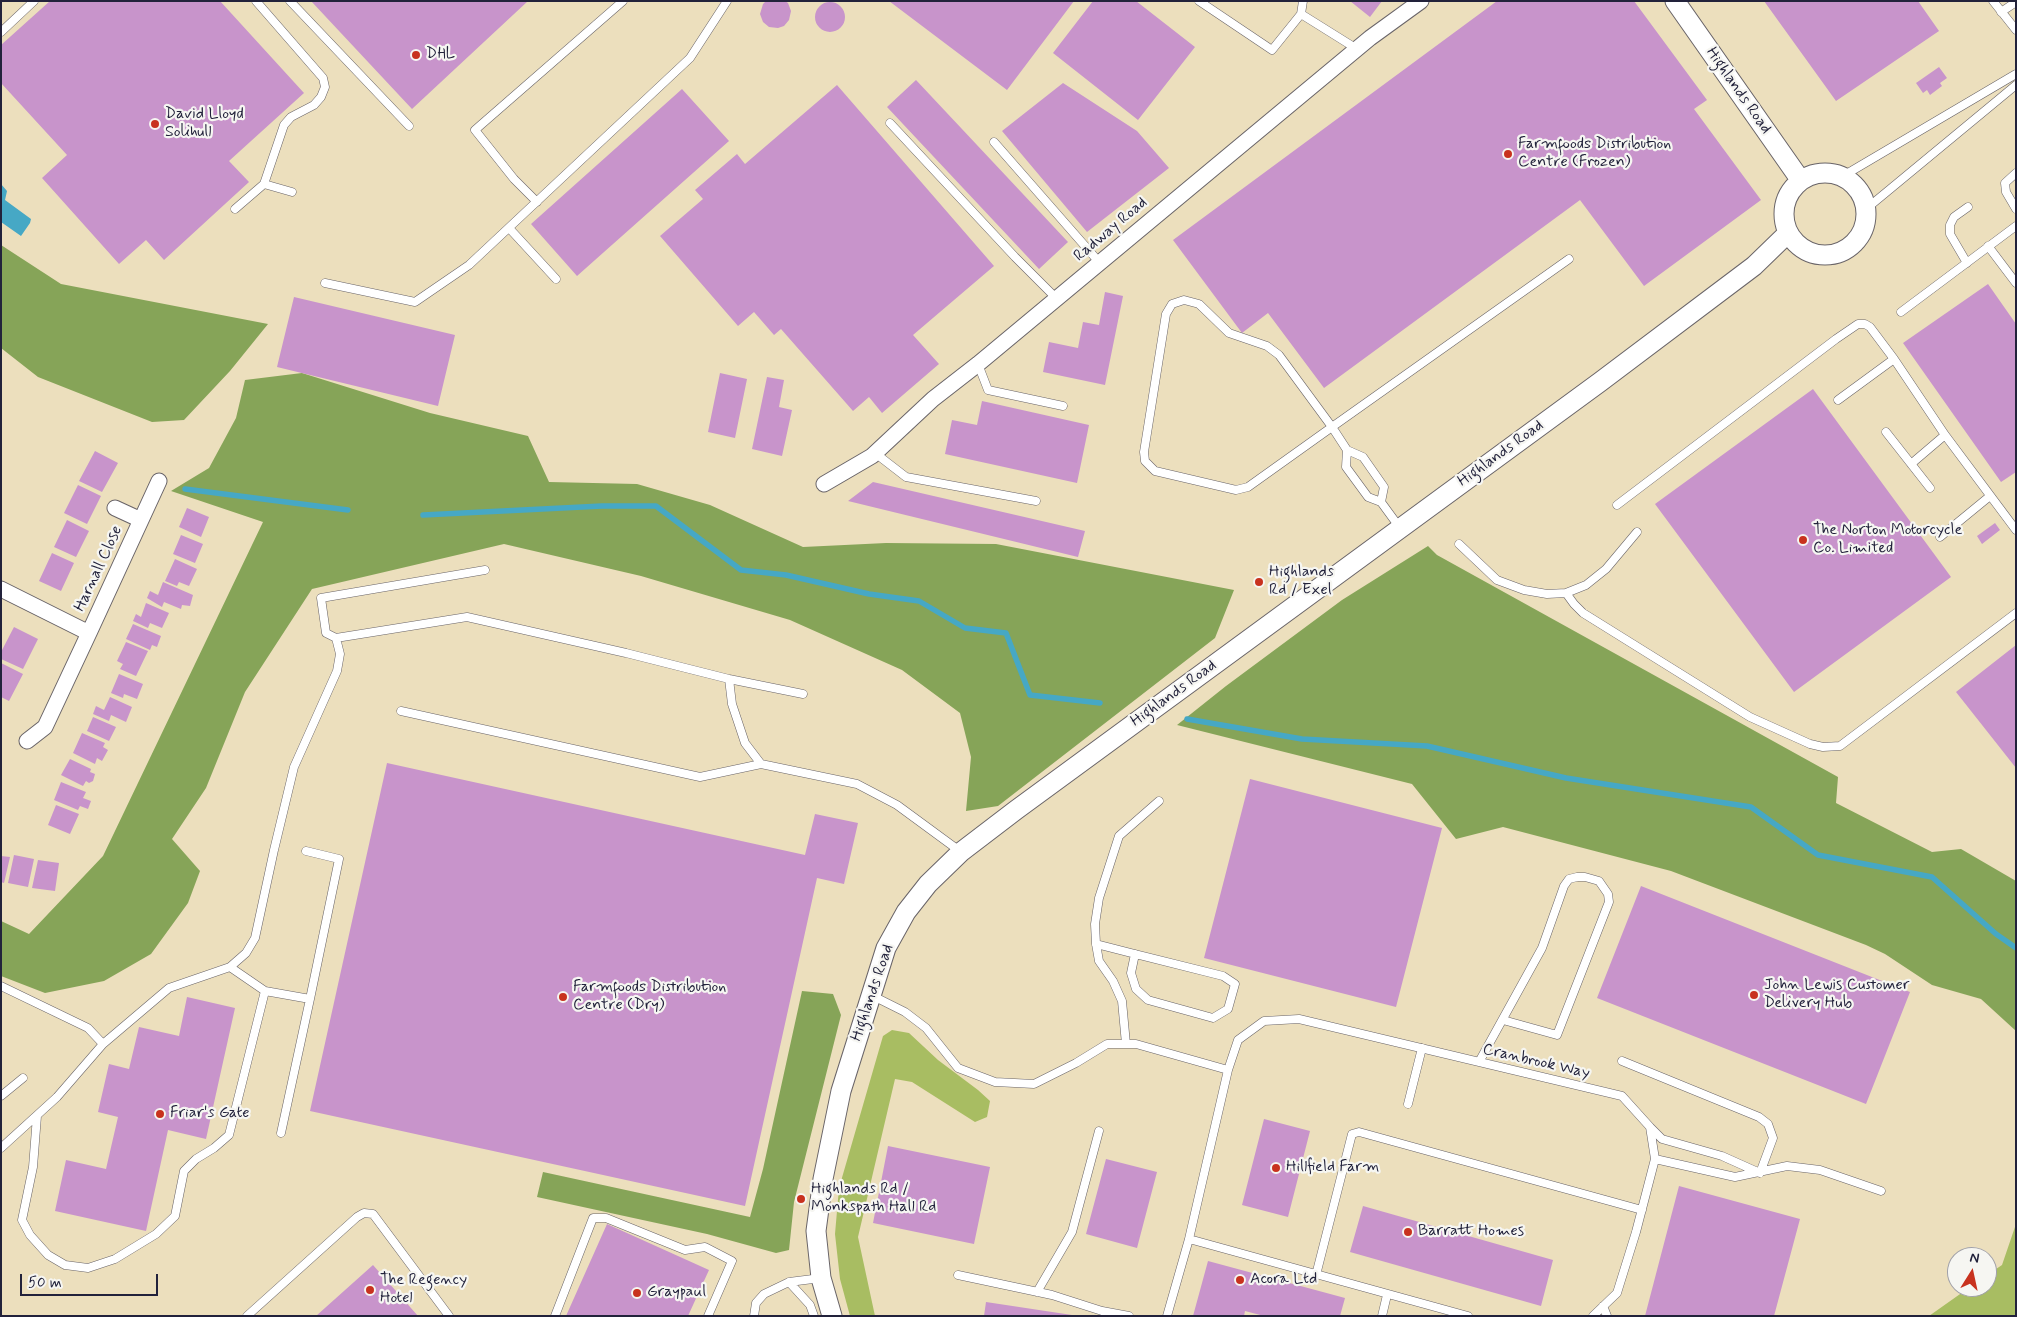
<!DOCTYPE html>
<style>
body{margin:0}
#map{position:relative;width:2017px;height:1317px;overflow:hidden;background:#ecdfbd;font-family:Mynerve,sans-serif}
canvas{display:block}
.frame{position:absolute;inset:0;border:2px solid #22223b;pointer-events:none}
.north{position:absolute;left:1947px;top:1247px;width:50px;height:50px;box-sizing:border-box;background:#f6f6f2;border:1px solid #a1a1a9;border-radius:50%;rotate:10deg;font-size:14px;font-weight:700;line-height:20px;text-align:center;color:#22223b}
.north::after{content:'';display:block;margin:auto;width:18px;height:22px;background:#c8321e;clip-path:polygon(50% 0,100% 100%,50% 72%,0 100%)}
.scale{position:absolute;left:20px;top:1274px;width:138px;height:22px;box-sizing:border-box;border:2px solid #22223b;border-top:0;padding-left:6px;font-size:15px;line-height:18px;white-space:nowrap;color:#22223b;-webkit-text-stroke:4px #f6f6f2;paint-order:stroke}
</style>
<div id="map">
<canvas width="2017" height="1317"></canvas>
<div class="frame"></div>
<div class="north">N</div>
<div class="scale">50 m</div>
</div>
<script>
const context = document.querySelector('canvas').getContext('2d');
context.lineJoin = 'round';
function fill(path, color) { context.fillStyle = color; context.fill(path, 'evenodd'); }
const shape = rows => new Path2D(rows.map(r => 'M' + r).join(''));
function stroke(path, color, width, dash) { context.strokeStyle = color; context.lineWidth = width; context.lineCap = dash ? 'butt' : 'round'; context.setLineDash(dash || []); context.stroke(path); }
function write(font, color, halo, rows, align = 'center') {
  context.font = font + ' Mynerve,sans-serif'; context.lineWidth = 4.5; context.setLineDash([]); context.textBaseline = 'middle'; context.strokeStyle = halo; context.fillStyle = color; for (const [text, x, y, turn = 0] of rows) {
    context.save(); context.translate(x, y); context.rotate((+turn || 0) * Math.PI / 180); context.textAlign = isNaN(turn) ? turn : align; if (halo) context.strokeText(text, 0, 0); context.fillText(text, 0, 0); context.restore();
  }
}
fill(shape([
 [892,1030,909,1033,938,1060,978,1090,990,1101,987,1117,975,1122,912,1082,895,1079,858,1237,875,1316,850,1316,840,1279,835,1234,839,1188,883,1036],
 [2016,1224,2016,1316,1929,1316,1970,1287,1987,1287,1987,1275,2002,1265]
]), '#a8bd62');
fill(shape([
 [1,245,61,284,268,324,230,371,184,420,152,422,38,377,1,348],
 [302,373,430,413,528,436,549,482,637,484,710,505,803,547,886,543,996,544,1234,590,1215,638,998,806,966,811,971,757,960,713,902,670,790,620,641,576,504,544,312,589,245,692,206,788,172,839,200,871,188,903,151,954,104,981,45,993,1,976,1,921,29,934,103,856,263,522,171,491,209,468,236,418,245,380],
 [1428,546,1437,555,1838,777,1836,803,1932,852,1961,849,2016,881,2016,1031,1981,999,1932,985,1885,954,1866,945,1671,871,1503,827,1456,839,1412,784,1177,725,1226,686,1342,600],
 [802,991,833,994,841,1015,794,1202,789,1250,776,1253,707,1234,537,1197,543,1172,750,1217,763,1169]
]), '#86a458');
fill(shape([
 [1,184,7,191,5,200,31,219,30,223,21,236,1,222]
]), '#46a8c5');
stroke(shape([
 [185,489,348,510],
 [423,515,602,506,656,506,741,570,786,575,869,594,919,601,965,628,1006,633,1030,695,1100,703],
 [1187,719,1302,739,1427,746,1566,778,1751,807,1818,855,1932,877,1996,934,2016,948]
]), '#46a8c5', 5.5);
fill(shape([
 [50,1,220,1,304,93,229,161,249,182,164,260,146,240,119,264,42,178,67,155,1,83,1,45],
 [311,1,528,1,412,109],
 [766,1,785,1,788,3,791,11,789,20,784,26,778,28,769,27,763,22,760,14,763,4],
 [889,1,1074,1,1007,90],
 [1093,1,1136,1,1195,47,1138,120,1053,53],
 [1350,1,1382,1,1370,17],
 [1497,1,1634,1,1707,100,1694,109,1761,200,1644,286,1580,200,1324,388,1268,313,1242,333,1173,240],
 [1764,1,1918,1,1939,31,1836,101],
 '815 17a15 15 0 1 1 30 0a15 15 0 1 1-30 0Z',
 [1939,67,1947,78,1940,83,1942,86,1930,95,1927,90,1923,93,1916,83],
 [916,80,1068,242,1039,269,887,107],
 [1063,83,1137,131,1169,168,1087,232,1002,131],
 [837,85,994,266,913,335,939,364,882,413,869,397,853,411,781,329,774,335,754,312,738,326,660,236,703,199,695,190,737,154,745,164],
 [682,89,729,141,577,276,531,224],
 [1988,284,2016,324,2016,472,2001,482,1903,343],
 [1105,292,1123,296,1105,385,1043,372,1049,342,1078,348,1083,322,1099,325],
 [294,297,455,335,438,406,277,367],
 [720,373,747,379,735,438,708,432],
 [767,377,784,380,779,407,792,410,782,456,752,449],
 [1813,389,1951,577,1794,692,1655,504],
 [982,401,1089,425,1077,483,945,454,952,420,977,425],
 [95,451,118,463,102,492,79,481],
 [873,482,1085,531,1078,557,848,501],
 [78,485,101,496,87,524,64,513],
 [187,508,209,517,201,537,179,527],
 [67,520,89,531,76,557,54,547],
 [1995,523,2000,530,1982,544,1977,536],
 [181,535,203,544,195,563,173,554],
 [52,553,74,563,61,591,39,581],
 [175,559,197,569,189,586,179,582,177,586,165,581],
 [163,582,193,595,190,606,182,605,181,609,164,602,162,607,147,598,150,591,158,595],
 [146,603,169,613,162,628,150,623,148,628,133,621,136,614,141,617],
 [133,624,161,636,157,647,152,645,150,650,126,639],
 [14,627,38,639,23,669,1,659,1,652],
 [126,642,148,651,136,676,120,669,123,664,117,661],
 [2016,645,2016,768,1956,692],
 [1,663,23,674,9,701,1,697],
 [119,674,143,684,137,699,124,694,123,698,111,693],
 [110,697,132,707,126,722,111,715,109,721,93,714,96,706,104,710],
 [93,717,116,727,109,741,87,731],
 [82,733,105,743,103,747,108,750,102,761,97,758,95,764,73,753],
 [70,759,91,769,90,772,95,774,93,781,89,783,86,781,83,786,61,775],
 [387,763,805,855,815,814,858,823,844,884,817,878,745,1206,310,1111],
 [1250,779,1442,828,1396,1007,1204,958],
 [61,782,86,792,83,798,91,801,88,809,80,806,78,810,54,800],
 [56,805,79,814,70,834,48,825],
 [14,855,34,859,28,887,8,883],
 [1,856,10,857,4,883,1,882],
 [38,860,59,863,55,891,32,888],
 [1641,886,1910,992,1866,1104,1597,998],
 [187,997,235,1008,206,1139,168,1130,146,1231,55,1211,66,1160,106,1169,118,1117,98,1112,109,1064,129,1069,139,1027,179,1036],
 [1264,1119,1310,1131,1288,1217,1242,1205],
 [888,1146,990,1167,974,1244,873,1223],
 [1106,1159,1157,1172,1137,1248,1086,1234],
 [1679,1186,1800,1219,1774,1316,1645,1316],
 [1363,1206,1553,1260,1541,1306,1350,1252],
 [607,1224,709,1270,688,1316,566,1316],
 [1208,1261,1345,1298,1340,1316,1264,1316,1245,1311,1244,1316,1193,1316],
 [373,1265,418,1316,316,1316],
 [986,1302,1072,1315,1072,1316,984,1316]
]), '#c894cb');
const service = shape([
 [290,1,409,126],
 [1199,1,1272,50,1301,14,1303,1],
 [1993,1,2016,30],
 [2001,12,2016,2],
 [1301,14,1357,49],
 [1,32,34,1],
 [890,123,1015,257,1056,298],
 [994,142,1099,262],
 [2016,173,2005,183,2006,192,2016,209],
 [1843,176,2016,74],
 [264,184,292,192],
 [537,202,514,179,475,130,623,1],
 [235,209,264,184,284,125,291,117,314,105,321,97,325,87,323,78,256,1],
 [1866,209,2016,85],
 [509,228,556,279],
 [1988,246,2016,283],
 [1967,263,1950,234,1950,225,1954,217,1968,207],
 [325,283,415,302,469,265,690,58,727,1],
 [1901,312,2016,226],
 [978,364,988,390,1063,406],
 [1838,400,1894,359],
 [1886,432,1930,488],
 [1347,450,1346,467,1368,497,1381,502,1400,528],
 [875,453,906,477,1036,501],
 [1911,464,1945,435],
 [1381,502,1384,487,1363,457,1347,450,1332,427,1279,355,1267,346,1229,333,1199,304,1184,300,1172,304,1166,314,1144,452,1145,461,1155,471,1236,490,1248,487,1332,427,1569,259],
 [1617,505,1836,339,1858,324,1865,324,1870,327,1894,359,1945,435,2016,530],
 [1940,537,1990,496],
 [1459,544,1497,580,1524,590,1547,594,1566,593,1586,585,1606,569,1637,532],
 [485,570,321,598,326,633,336,638,467,617,626,653,729,679,732,704,745,743,761,764],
 [1566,593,1574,604,1583,613,1750,717,1810,744,1823,747,1840,746,2016,613],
 [729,679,803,694],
 [401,711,700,777,761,764,857,784,897,805,961,852],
 [306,851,339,859,310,999],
 [1096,944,1135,954,1223,976,1235,984,1228,1009,1213,1018,1148,1000,1136,989,1131,973,1135,954],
 [230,967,265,991],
 [1,986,88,1028,103,1044],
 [871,995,905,1012,926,1028,958,1068,995,1082,1034,1084,1076,1063,1107,1044,1136,1044,1228,1070,1238,1040,1264,1021,1299,1019,1622,1096,1650,1127,1655,1159,1636,1232,1617,1293,1593,1316],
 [1126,1044,1122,1001,1113,981,1099,961,1096,944,1095,924,1099,898,1119,836,1159,801],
 [1622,1061,1759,1117,1768,1124,1773,1138,1760,1173,1722,1156,1662,1139,1650,1127],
 [1479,1062,1542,948,1564,886,1569,879,1577,877,1585,877,1599,881,1608,894,1609,902,1557,1035,1503,1020],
 [1,1096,23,1078],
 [1408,1104,1422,1048],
 [37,1116,33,1167,22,1220,30,1235,48,1255,65,1265,88,1268,115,1259,156,1234,175,1216,184,1171,196,1159,214,1148,229,1135,265,991,310,999,281,1133],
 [1,1148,57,1097,103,1044,169,988,230,967,246,953,255,938,274,850,294,767,337,671,340,654,336,638],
 [1655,1159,1735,1177,1787,1166,1820,1170,1881,1191],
 [1189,1239,1228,1070],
 [958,1275,1052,1295,1102,1311,1129,1316],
 [1316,1275,1352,1134,1359,1132,1642,1210],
 [789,1282,810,1305,814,1316],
 [1037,1292,1072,1232,1099,1131],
 [1603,1306,1607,1316],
 [247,1316,357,1217,364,1213,373,1214,449,1316],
 [555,1316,593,1218,606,1218,685,1250,705,1247,732,1261,708,1316],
 [754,1316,756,1303,764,1294,789,1282,821,1278],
 [1167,1316,1189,1239,1468,1316],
 [1382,1316,1387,1295]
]);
const minor = shape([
 [824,484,872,456,933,399,978,364,1370,38,1421,1],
 [115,508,141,520],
 [1,589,89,633,159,481],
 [27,741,45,727,89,633]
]);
const tertiary = shape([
 [1675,1,1797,175,1802,179],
 '1784 214a41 41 0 1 1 82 0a41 41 0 1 1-82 0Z',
 [832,1316,821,1278,816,1231,823,1179,841,1091,886,948,906,912,928,884,961,852,1016,810,1600,382,1754,266,1787,234]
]);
stroke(service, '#696468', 9);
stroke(minor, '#696468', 17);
stroke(tertiary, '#696468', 21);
stroke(service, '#fff', 8);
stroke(minor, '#fff', 15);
stroke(tertiary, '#fff', 19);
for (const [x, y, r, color] of [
 [416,55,5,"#c8321e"],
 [155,124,5,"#c8321e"],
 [1508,154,5,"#c8321e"],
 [1803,540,5,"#c8321e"],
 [1259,582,5,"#c8321e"],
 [1754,995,5,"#c8321e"],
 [563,997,5,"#c8321e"],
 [160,1114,5,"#c8321e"],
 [1276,1168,5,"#c8321e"],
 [801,1199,5,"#c8321e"],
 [1408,1232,5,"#c8321e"],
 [1240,1280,5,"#c8321e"],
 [370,1290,5,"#c8321e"],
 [637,1293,5,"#c8321e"]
]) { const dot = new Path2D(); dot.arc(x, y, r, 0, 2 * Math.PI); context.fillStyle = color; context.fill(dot); stroke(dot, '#f6f6f2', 2); }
write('16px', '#22223b', '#f6f6f2', [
 ["DHL",426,55],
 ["David Lloyd",165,115],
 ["Solihull",165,133],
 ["Farmfoods Distribution",1518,145],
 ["Centre (Frozen)",1518,163],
 ["The Norton Motorcycle",1813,531],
 ["Co. Limited",1813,549],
 ["Highlands",1269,573],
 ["Rd / Exel",1269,591],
 ["John Lewis Customer",1764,986],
 ["Delivery Hub",1764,1004],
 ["Farmfoods Distribution",573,988],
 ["Centre (Dry)",573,1006],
 ["Friar's Gate",170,1114],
 ["Hillfield Farm",1286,1168],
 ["Highlands Rd /",811,1190],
 ["Monkspath Hall Rd",811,1208],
 ["Barratt Homes",1418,1232],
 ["Acora Ltd",1250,1280],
 ["The Regency",380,1281],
 ["Hotel",380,1299],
 ["Graypaul",647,1293]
], 'left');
write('16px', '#22223b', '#f6f6f2', [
 ["Highlands Road",1738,91,55],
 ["Radway Road",1111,230,-40],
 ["Highlands Road",1501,454,-36],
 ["Harnall Close",99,569,-65],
 ["Highlands Road",1174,694,-36],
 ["Highlands Road",873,993,-71],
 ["Cranbrook Way",1536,1062,13]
]);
</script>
